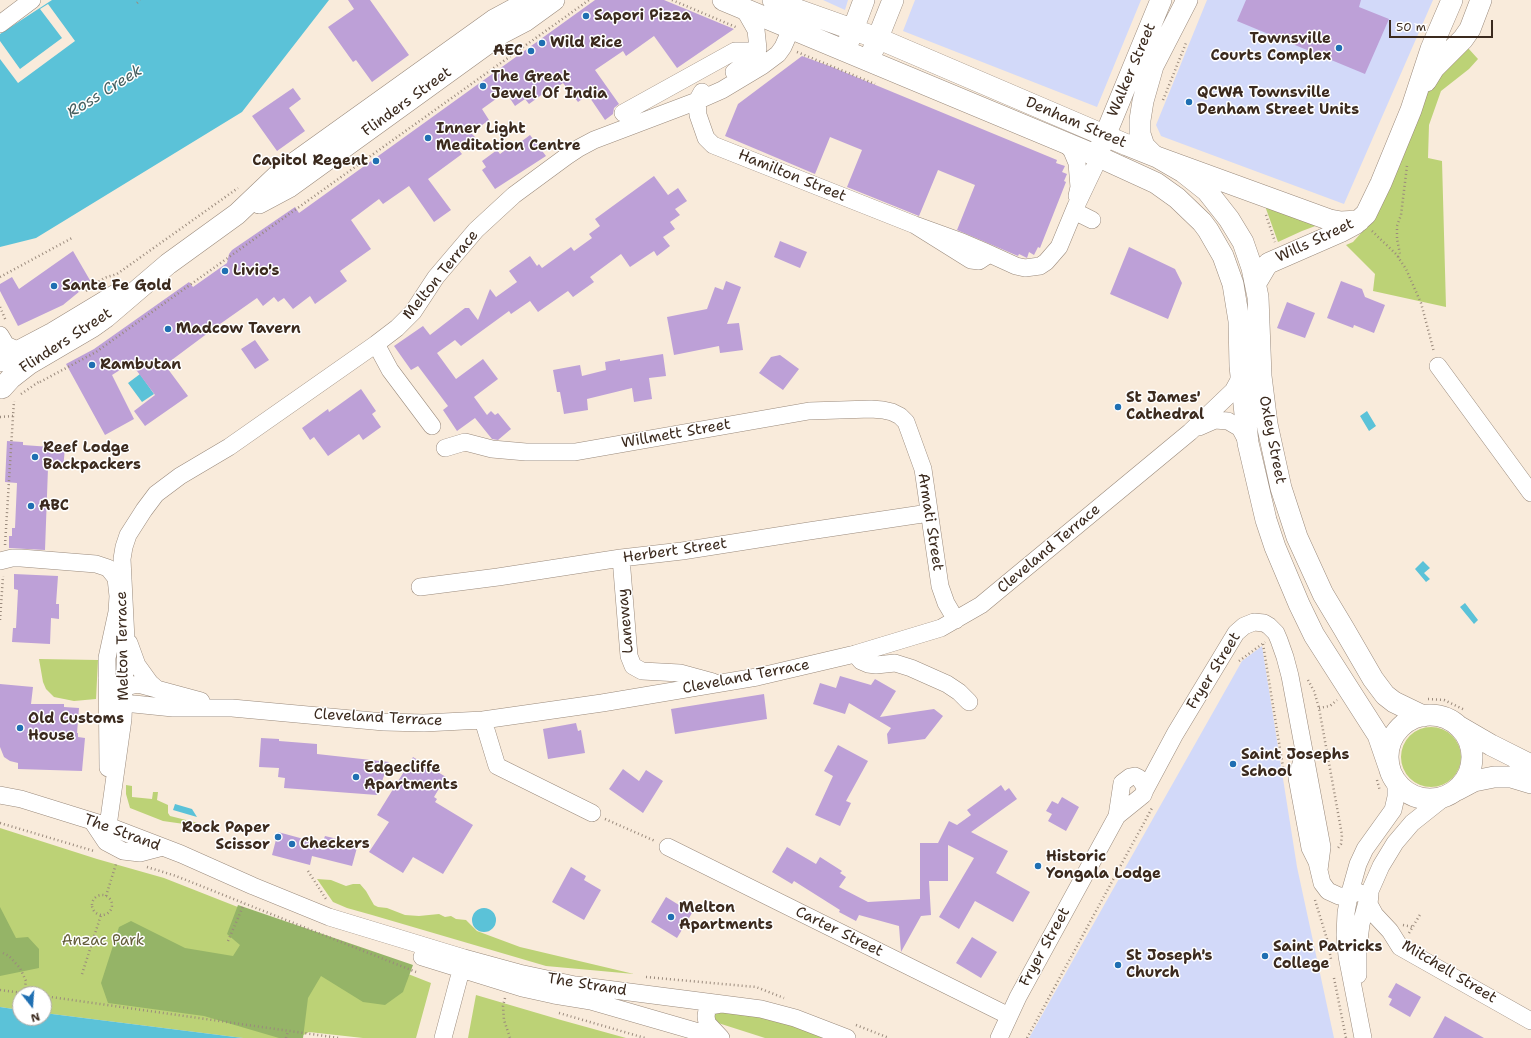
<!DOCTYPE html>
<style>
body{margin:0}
#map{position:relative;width:1531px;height:1038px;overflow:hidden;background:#f9ebdb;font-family:"Shantell Sans",sans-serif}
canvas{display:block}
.north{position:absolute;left:12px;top:986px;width:40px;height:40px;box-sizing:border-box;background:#fff;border:1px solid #b1aaa5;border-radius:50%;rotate:163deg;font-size:11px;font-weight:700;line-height:16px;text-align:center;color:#3b2a1e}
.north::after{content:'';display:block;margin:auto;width:14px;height:18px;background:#1f6fb2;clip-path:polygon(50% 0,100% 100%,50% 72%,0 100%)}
.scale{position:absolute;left:1389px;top:20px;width:104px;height:18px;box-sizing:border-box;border:2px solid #3b2a1e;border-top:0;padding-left:5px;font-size:12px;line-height:14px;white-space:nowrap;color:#3b2a1e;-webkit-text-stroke:3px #fff;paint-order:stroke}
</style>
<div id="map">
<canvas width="1531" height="1038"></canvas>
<div class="north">N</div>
<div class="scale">50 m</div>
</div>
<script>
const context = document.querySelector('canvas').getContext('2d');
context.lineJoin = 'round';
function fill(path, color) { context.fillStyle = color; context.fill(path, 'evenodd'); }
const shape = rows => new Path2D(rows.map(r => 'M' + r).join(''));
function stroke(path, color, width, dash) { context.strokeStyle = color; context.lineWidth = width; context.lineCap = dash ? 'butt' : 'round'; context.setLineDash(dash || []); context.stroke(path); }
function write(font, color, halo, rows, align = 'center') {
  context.font = font + ' "Shantell Sans",sans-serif'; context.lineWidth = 3; context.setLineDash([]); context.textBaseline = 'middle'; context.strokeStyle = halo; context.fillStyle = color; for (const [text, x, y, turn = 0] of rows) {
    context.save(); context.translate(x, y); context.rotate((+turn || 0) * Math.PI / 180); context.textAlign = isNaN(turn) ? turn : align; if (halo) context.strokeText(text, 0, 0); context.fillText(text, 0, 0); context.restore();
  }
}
fill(shape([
 [823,0,848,0,845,10],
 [915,0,1141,0,1097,107,903,31],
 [1207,0,1433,0,1344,204,1161,136,1156,125],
 [1262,646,1297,867,1334,1038,1029,1038,1242,661]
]), '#d2d9f9');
fill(shape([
 [1468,48,1478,59,1469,69,1441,91,1429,125,1428,158,1442,161,1446,307,1373,291,1375,274,1346,245,1353,242,1371,222,1429,85],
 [1265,206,1318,225,1302,231,1278,242],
 [39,659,98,660,96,699,74,701,54,697,46,689,43,682],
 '1401 757a30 30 0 1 1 60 0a30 30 0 1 1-60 0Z',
 [126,785,132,786,132,797,152,799,153,792,158,792,157,800,168,805,168,813,170,816,198,823,196,829,188,828,184,824,163,821,130,808,126,794],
 [0,828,97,859,164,878,431,983,416,1038,363,1038,309,1032,298,1038,243,1038,44,1013,44,994,20,994,20,1010,0,1007],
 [317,879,331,880,346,886,353,884,360,884,366,891,374,905,378,907,387,908,405,915,419,916,439,914,445,917,451,916,456,919,466,920,477,931,520,947,634,974,546,966,372,915,347,908,333,902],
 [476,995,561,1020,626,1038,468,1038],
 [717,1010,775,1019,833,1038,765,1038,715,1022,712,1018]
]), '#bcd276');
fill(shape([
 [238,905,413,965,403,992,385,1005,363,1002,321,976,308,998,303,1038,279,1038,204,1016,108,1003,101,983,119,927,131,921,185,948,233,956,240,945,227,934],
 [0,907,16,938,28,937,39,949,39,968,0,976]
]), '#95b467');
fill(shape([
 [52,0,329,0,242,112,36,238,0,247,0,34],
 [140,374,154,394,142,402,128,383],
 [1367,411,1376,426,1369,431,1360,416],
 [1423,561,1430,568,1424,573,1430,579,1426,582,1415,569],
 [1465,603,1478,620,1474,624,1460,607],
 [175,804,192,809,197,817,173,810],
 '472 920a12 12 0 1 1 24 0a12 12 0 1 1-24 0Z',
 [0,1007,20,1010,20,1018,44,1018,44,1013,243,1038,0,1038]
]), '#5bc2d8');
fill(shape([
 [48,4,75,41,18,83,0,59,0,41,20,69,62,38,40,9]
]), '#f9ebdb');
fill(shape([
 [348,0,370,0,409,55,372,82,356,60,353,62,328,27,354,9],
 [595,0,664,0,734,29,677,68,654,36,626,56,623,51,595,70,619,104,614,108,613,114,605,120,588,95,578,102,563,83,553,90,551,88,529,104,525,99,515,106,507,94,501,98,500,96,482,109,489,120,471,133,475,137,458,149,462,154,428,179,451,210,434,222,409,186,383,204,379,199,351,220,371,249,340,271,347,281,315,304,310,296,293,309,284,298,278,302,274,297,263,306,257,298,220,324,165,365,188,396,145,426,134,411,155,395,131,363,112,375,134,419,105,435,66,364,94,349,189,282,193,287,227,263,229,254,232,250,295,207,299,213],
 [1246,0,1361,0,1359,7,1389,19,1365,74,1237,21],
 [802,56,832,67,1057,160,1056,163,1065,166,1062,172,1067,174,1064,181,1066,182,1040,248,1038,247,1034,255,1029,252,1027,258,1019,254,1018,256,957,230,975,185,938,170,919,216,847,187,862,150,830,137,815,174,725,136,738,104],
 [293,88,301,99,289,108,305,131,277,151,252,116],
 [530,135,546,156,495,189,482,170,486,167,482,161,497,150,500,154,516,142,518,144],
 [654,176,668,195,678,188,687,201,675,209,680,215,670,222,675,229,663,237,670,246,657,256,654,251,630,267,621,254,590,277,594,282,573,297,568,291,538,312,530,301,511,314,509,311,461,346,455,340,437,353,456,379,483,359,498,379,474,397,487,415,491,411,495,415,498,413,511,429,498,440,492,439,475,418,457,431,443,410,448,406,418,366,411,370,394,346,423,326,430,335,465,308,469,308,478,320,490,289,496,297,517,282,509,271,530,256,537,266,539,264,542,268,571,247,574,251,592,238,589,234,600,226,595,219],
 [780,241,807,252,800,268,774,257],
 [1129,247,1175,269,1182,283,1168,319,1110,294],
 [73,251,91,282,63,305,18,326,0,291,0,284,12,277,19,289],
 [726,281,741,287,727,324,739,323,743,350,720,353,719,346,674,355,667,317,707,309,715,287,723,290],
 [1341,281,1362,289,1365,297,1385,305,1374,333,1354,325,1353,328,1327,318],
 [1287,302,1315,313,1305,338,1277,328],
 [255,340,269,360,255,369,241,349],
 [663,354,666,376,649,378,652,399,634,402,632,388,587,399,588,410,564,414,560,392,557,392,553,370,580,365,582,376,606,370,605,362,620,359,620,361],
 [780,355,799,369,783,390,759,373,771,357],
 [361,389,376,411,372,414,381,427,363,440,359,434,328,456,314,437,310,440,302,428,328,409,329,412],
 [7,441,23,442,23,445,65,448,63,469,48,468,45,550,9,548,9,536,12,536,12,528,15,528,17,483,5,482],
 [14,574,58,576,56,604,59,604,59,619,51,618,50,644,12,642,13,628,16,628,18,590,14,589],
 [840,676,871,685,875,679,896,691,880,717,934,709,943,716,925,739,888,744,887,734,891,728,849,703,845,714,813,704,820,683,836,688],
 [0,684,33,687,31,704,64,704,64,707,79,708,77,733,78,733,78,737,85,738,82,771,18,769,18,763,10,761,4,757,0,747],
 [764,694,767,719,675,734,671,709],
 [576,723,578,731,581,730,585,753,548,759,543,729],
 [261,738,279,739,279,741,317,744,317,754,389,762,377,795,284,788,285,778,278,777,279,768,259,767],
 [838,745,868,761,846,801,851,803,840,826,815,815,833,776,824,771],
 [413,757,446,777,434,797,437,799,435,802,473,825,443,874,413,857,403,873,369,852,389,822,377,815],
 [623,769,639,781,646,770,663,781,643,813,609,789],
 [1001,785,1005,791,1009,788,1017,799,971,832,1008,851,996,873,1030,892,1013,922,975,901,959,929,939,917,974,858,948,845,948,881,929,881,931,915,921,916,901,952,899,926,859,915,856,921,839,912,840,910,794,881,792,884,772,872,787,847,816,864,820,857,842,871,840,873,846,877,839,887,868,902,920,899,920,843,938,843,949,821,957,825,971,815,967,810],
 [1062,797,1079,807,1066,831,1048,821,1052,814,1046,811,1052,801,1058,804],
 [278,832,322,844,325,836,358,844,352,866,312,856,310,865,272,855],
 [571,867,586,876,584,880,601,890,584,920,552,902],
 [666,897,692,913,677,938,651,922],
 [972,937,997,952,981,978,956,963],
 [1396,983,1421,997,1410,1017,1389,1005,1392,999,1388,997],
 [1445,1016,1484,1038,1433,1038]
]), '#bda0d7');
const minor = shape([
 [0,24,32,0],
 [734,72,752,58,758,49,756,30,744,9],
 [702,92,697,101,698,115,706,138,713,145,915,225,962,242,983,251,985,253,985,257,979,261,971,260,915,225],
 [623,113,735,51,749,51,756,53,762,61],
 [1066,143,1072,151,1077,163,1079,187,1077,196],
 [1074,211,1092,220],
 [983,251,1016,266,1025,268,1040,266,1046,262,1059,247,1076,206,1096,164,1100,157],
 [0,335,6,345,19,351],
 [376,344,390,370,432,426],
 [1438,366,1531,493],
 [1199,427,1215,420,1228,421,1240,428,1248,443],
 [445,448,465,442,492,449,526,452,575,452,809,411,871,409,883,410,892,412,900,416,906,422,923,469,940,586,946,603,956,620],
 [621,558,629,656,633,666,642,671,680,673,713,682],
 [0,561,12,558,21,558,96,564,108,568,116,578,118,596,117,612,107,658,108,768],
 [420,587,498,577,621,558,682,551,809,531,929,513],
 [129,643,137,665,150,683,157,689],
 [855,654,861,661,868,664,876,665,895,663,911,668,947,684,959,692,969,702],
 [107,678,113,693,124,703,173,708,232,708,384,722,424,723,483,720,602,703,757,677,855,654,941,628,981,605,1190,432,1233,391,1239,380,1240,372],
 [115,691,121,688,138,684,201,701],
 [483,720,497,766,592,813],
 [1304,753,1297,778,1310,848,1317,862,1322,883,1328,891,1339,896,1349,896,1358,892],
 [1145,790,1175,734,1236,633,1244,626,1254,622,1264,623,1269,626,1276,633,1279,640,1285,657,1290,676,1322,847,1319,870],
 [0,795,21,799,108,826,181,854,253,886,329,917,464,958,519,973,575,985,761,1009,795,1018,847,1038],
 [92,821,106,842,123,851,140,853,163,847],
 [108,826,123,719,126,640,122,559,124,547,128,535,144,510,156,494,180,476,229,447,376,344,397,328,413,312,436,277,476,230,514,195,567,156,579,148,594,140,697,101,722,90,762,66,778,54,783,47,791,29],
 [668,847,1009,1016],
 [1370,894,1369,904,1375,915,1390,931,1400,947,1531,1021],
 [422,957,522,988,554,995,591,1001,719,1038],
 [1358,975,1358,949,1361,924,1370,891,1381,866,1395,843,1412,823,1446,796],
 [443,1038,464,959],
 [721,1038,707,1023,706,1016,707,1010,711,1006,722,1004],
 [999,1038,1018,997,1117,816,1122,783,1130,777,1135,776,1139,778,1144,785,1145,790,1143,795,1117,816],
 [1363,1038,1347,956,1345,935,1346,913,1349,896,1358,864,1365,849,1393,810,1396,797,1396,781]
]);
const major = shape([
 [723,0,1097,156,1156,183,1177,198,1202,222,1208,230,1223,256,1233,284,1239,321,1240,366,1248,443,1266,520,1275,547,1299,604,1314,635,1378,735,1389,767],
 [773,0,798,10,877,38,1127,145,1157,157,1330,220,1341,222,1359,221],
 [848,43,864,0],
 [873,50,893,0],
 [1426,81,1434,68,1463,39,1470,29,1481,0],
 [1100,148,1161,0],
 [1153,155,1144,146,1140,134,1140,120,1143,101,1153,66,1187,0],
 [1157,157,1183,172,1207,191,1229,219,1243,242,1252,268,1258,297,1261,376,1267,424,1281,488,1297,537,1323,594,1344,629,1373,679,1385,695,1394,702,1423,716],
 [259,203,289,187,502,33,525,21,554,0],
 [1256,283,1266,266,1269,263,1340,232,1355,224,1366,214,1381,183,1411,110,1431,49,1452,0],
 [0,361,53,333,116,295],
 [2,388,11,378,29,364,92,327,106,317,168,264,237,214,279,174,494,20,518,7,527,0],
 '1388 757a42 42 0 1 1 84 0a42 42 0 1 1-84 0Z',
 [1460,727,1491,745,1531,765],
 [1457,790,1474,781,1494,777,1511,777,1531,783]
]);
stroke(minor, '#9a8a7c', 18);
stroke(major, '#9a8a7c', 22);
stroke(shape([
 [672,0,738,28],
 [137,3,140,0],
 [797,52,875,84],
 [1163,100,1186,43],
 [1266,215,1275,242],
 [1372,231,1396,254,1406,269,1421,303,1434,352],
 [1398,257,1400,254,1397,239,1397,226,1401,215,1407,166],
 [0,277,72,238],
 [86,291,104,278,117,274,238,188],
 [0,307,6,321],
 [40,382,96,352,589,0],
 [21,394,40,381],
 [0,417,13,416,14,401],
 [5,545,13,416],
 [0,620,3,576],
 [1263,644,1283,767],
 [1239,661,1265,642],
 [1308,680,1314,691,1319,708,1342,835,1341,844,1338,848],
 [1428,699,1444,700,1465,710],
 [1319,708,1330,706,1337,700],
 [1377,780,1380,791],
 [605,819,655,841],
 [0,823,94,851],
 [147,867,176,876,416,972],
 [308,871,326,899],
 '92 905a10 10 0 1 1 20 0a10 10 0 1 1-20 0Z',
 [106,896,116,864],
 [1315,900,1327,939,1331,959],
 [1403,925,1413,927],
 [1409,933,1421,913],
 [228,941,244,904],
 [3,953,9,956,20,968,26,981,24,993],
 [82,974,101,915],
 [646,977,756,987,784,998],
 [1334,978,1346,1038],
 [0,990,31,994],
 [44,996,339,1038],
 [505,998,503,1006,504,1020,510,1038],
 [559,1013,645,1038],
 [856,1025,889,1038],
 [286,1038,288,1031],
 [1027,1038,1152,808]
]), '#9a8a7c', 2.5, [1, 3]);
stroke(minor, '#fff', 17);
stroke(major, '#fff', 21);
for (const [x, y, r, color] of [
 [586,16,4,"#1f6fb2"],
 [542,43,4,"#1f6fb2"],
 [1339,48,4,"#1f6fb2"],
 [531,51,4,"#1f6fb2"],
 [483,86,4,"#1f6fb2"],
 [1189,102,4,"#1f6fb2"],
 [428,138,4,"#1f6fb2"],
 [376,161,4,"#1f6fb2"],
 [225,271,4,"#1f6fb2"],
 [54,286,4,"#1f6fb2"],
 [168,329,4,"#1f6fb2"],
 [92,365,4,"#1f6fb2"],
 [1118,407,4,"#1f6fb2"],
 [35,457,4,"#1f6fb2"],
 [31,506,4,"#1f6fb2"],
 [20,728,4,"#1f6fb2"],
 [1233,764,4,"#1f6fb2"],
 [356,777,4,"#1f6fb2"],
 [278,837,4,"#1f6fb2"],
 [292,844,4,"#1f6fb2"],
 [1038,866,4,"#1f6fb2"],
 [671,917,4,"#1f6fb2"],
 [1265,956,4,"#1f6fb2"],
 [1118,965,4,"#1f6fb2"]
]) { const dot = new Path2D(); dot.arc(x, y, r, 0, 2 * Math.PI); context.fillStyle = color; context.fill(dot); stroke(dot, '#fff', 1.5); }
write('bold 15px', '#3b2a1e', '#fff', [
 ["Sapori Pizza",594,16],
 ["Townsville",1331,39,"right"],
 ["Courts Complex",1331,56,"right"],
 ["Wild Rice",550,43],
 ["AEC",523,51,"right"],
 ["The Great",491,77],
 ["Jewel Of India",491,94],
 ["QCWA Townsville",1197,93],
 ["Denham Street Units",1197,110],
 ["Inner Light",436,129],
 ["Meditation Centre",436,146],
 ["Capitol Regent",368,161,"right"],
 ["Livio's",233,271],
 ["Sante Fe Gold",62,286],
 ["Madcow Tavern",176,329],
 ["Rambutan",100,365],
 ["St James'",1126,398],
 ["Cathedral",1126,415],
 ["Reef Lodge",43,448],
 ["Backpackers",43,465],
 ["ABC",39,506],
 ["Old Customs",28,719],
 ["House",28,736],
 ["Saint Josephs",1241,755],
 ["School",1241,772],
 ["Edgecliffe",364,768],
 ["Apartments",364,785],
 ["Rock Paper",270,828,"right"],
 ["Scissor",270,845,"right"],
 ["Checkers",300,844],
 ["Historic",1046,857],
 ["Yongala Lodge",1046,874],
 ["Melton",679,908],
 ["Apartments",679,925],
 ["Saint Patricks",1273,947],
 ["College",1273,964],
 ["St Joseph's",1126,956],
 ["Church",1126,973]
], 'left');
write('15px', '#3b2a1e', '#fff', [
 ["Walker Street",1132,70,-67],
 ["Flinders Street",407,102,-36],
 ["Denham Street",1076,123,23],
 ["Hamilton Street",792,176,22],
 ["Wills Street",1315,241,-25],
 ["Melton Terrace",441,275,-51],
 ["Flinders Street",66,341,-33],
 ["Willmett Street",676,434,-10],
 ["Oxley Street",1272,440,79],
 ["Armati Street",930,522,81],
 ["Cleveland Terrace",1049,549,-40],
 ["Herbert Street",675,551,-8],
 ["Laneway",626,621,-95],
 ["Melton Terrace",123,646,-91],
 ["Fryer Street",1214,671,-58],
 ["Cleveland Terrace",746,677,-11],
 ["Cleveland Terrace",378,718,3],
 ["The Strand",122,833,20],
 ["Carter Street",839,932,26],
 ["Fryer Street",1045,947,-61],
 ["Mitchell Street",1449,972,31],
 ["The Strand",587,985,9]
]);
write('15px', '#625c38', '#fff', [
 ["Anzac Park",103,941]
]);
write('italic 16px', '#465f5f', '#fff', [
 ["Ross Creek",105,92,-32]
]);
</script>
